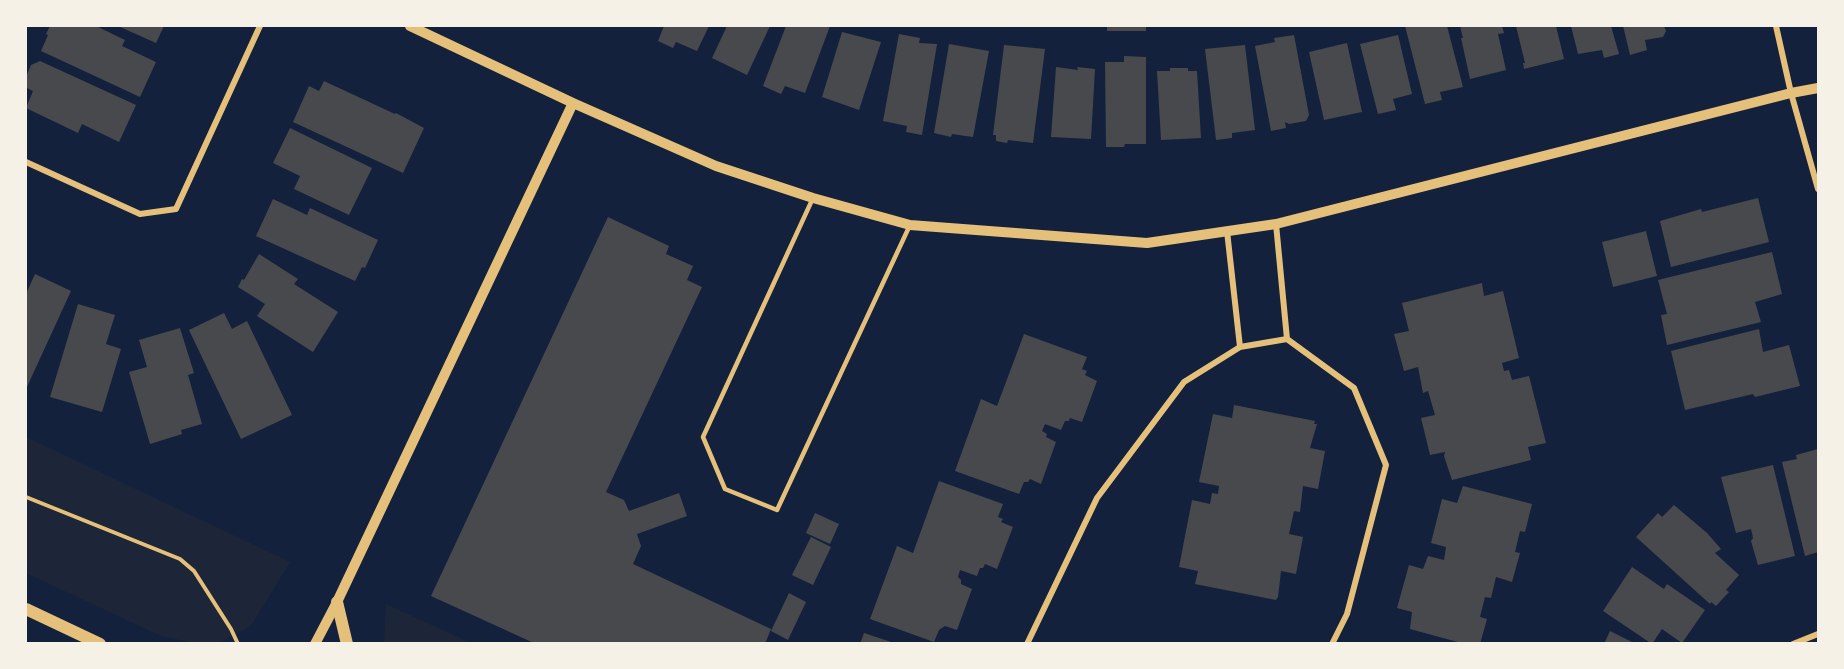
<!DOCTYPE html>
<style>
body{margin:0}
#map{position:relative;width:1844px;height:669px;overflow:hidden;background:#14213d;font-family:"Noto Sans",sans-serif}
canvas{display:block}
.frame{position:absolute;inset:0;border:27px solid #f6f1e7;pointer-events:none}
</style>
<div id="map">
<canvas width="1844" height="669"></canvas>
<div class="frame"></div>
</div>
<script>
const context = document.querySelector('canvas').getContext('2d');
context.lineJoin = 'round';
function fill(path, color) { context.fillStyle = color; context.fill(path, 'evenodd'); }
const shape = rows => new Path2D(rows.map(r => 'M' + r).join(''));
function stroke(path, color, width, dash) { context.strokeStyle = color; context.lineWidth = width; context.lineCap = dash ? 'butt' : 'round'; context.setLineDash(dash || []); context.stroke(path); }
fill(shape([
 [26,437,290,562,251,626,218,644,193,643,161,636,26,573],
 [386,604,471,643,384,643]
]), '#1d2539');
fill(shape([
 [50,26,96,26,125,40,122,46,156,62,140,97,41,51,48,35,46,34],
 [118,26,164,26,156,43],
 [664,26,709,26,697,51,676,42,673,48,658,41],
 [727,26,770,26,747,75,712,58],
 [786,26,830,26,805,93,785,86,781,94,763,86],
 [1107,26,1146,26,1146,31,1107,31],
 [1405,26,1447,26,1463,87,1440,92,1442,100,1425,104],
 [1460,26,1502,26,1504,33,1498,34,1506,70,1470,79,1461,38,1463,38],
 [1516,26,1556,26,1564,59,1524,69,1523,63,1525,63],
 [1571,26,1611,26,1619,54,1604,58,1602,50,1578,54],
 [1623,26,1664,26,1666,31,1663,37,1645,40,1647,50,1630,55],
 [842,32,881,42,859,110,822,97],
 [899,34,920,38,919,43,937,44,922,135,906,132,907,126,883,121],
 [1294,35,1309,115,1306,121,1289,124,1285,122,1286,128,1271,131,1255,46,1275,42,1274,38],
 [1398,35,1412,94,1393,99,1396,110,1378,114,1360,44],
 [1347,43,1362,112,1324,120,1309,52],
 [949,44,989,51,973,137,952,134,951,137,934,133],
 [1004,45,1045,49,1033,143,1008,140,1007,143,996,141,996,135,993,135],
 [1245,45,1255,130,1232,133,1232,138,1216,140,1205,49],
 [1124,56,1146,57,1146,144,1125,144,1124,147,1106,147,1105,62,1124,62],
 [40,61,136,105,119,142,82,124,78,133,26,108,33,91,27,88,26,77,31,65],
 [1056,67,1078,70,1077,67,1095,69,1091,139,1051,137],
 [1170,68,1188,68,1188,71,1197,71,1201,138,1161,140,1157,71,1170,71],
 [324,81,395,114,396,113,424,128,403,173,293,122,309,86,319,91],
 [290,128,372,168,349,215,294,189,300,176,273,163],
 [1758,198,1769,242,1671,267,1660,221,1701,209,1702,212],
 [273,199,307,215,310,208,378,240,365,268,362,267,355,281,256,236],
 [608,217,669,246,666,254,693,266,687,280,702,287,606,492,624,500,629,511,679,493,687,516,637,534,641,546,633,564,771,629,765,644,536,644,431,596],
 [1646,231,1657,276,1613,287,1602,242],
 [1772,252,1782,294,1755,302,1761,322,1667,345,1661,315,1667,314,1658,280],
 [259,254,298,279,294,284,338,312,313,352,257,316,265,304,238,287,242,279,244,280],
 [35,274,71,291,26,389,26,294],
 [1482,283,1484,296,1503,291,1519,358,1502,363,1504,371,1509,370,1512,380,1529,376,1546,443,1528,447,1531,460,1452,480,1444,456,1445,452,1430,455,1421,418,1435,415,1428,391,1423,393,1418,367,1404,371,1394,334,1409,331,1402,303],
 [78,304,115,315,106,344,121,349,102,412,50,397],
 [224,313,232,329,247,321,292,415,241,439,189,330],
 [180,328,194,373,188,375,202,424,181,430,182,434,150,444,129,372,147,367,139,340],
 [1759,329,1763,352,1789,345,1800,386,1755,397,1753,394,1685,410,1671,351],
 [1024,334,1087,357,1082,369,1087,371,1085,375,1097,381,1082,422,1070,418,1069,421,1065,421,1061,430,1045,424,1042,431,1047,434,1046,437,1056,442,1041,484,1030,479,1028,482,1024,482,1019,494,955,471,981,399,997,406],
 [1234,405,1315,421,1314,424,1317,424,1310,448,1325,451,1318,489,1303,486,1300,512,1294,511,1289,534,1303,537,1296,574,1281,571,1278,597,1276,600,1195,584,1198,571,1179,567,1192,500,1210,504,1212,493,1218,494,1219,486,1199,482,1213,414,1232,418],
 [1818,449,1818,552,1805,556,1782,462,1797,459,1796,455],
 [1773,465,1795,556,1758,565,1751,541,1753,538,1751,529,1736,533,1721,477],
 [939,481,1003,504,998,517,1003,519,1001,522,1013,527,997,569,985,564,983,568,980,568,977,576,960,570,958,577,961,580,961,584,972,589,957,630,945,626,939,630,934,642,870,619,897,546,913,553],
 [1463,486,1532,504,1525,532,1520,531,1515,552,1520,553,1512,582,1496,577,1491,598,1485,597,1480,617,1487,619,1480,644,1465,644,1410,629,1412,612,1397,608,1409,565,1423,569,1428,556,1444,560,1446,547,1431,543,1442,499,1457,503],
 [1674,505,1707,533,1721,549,1715,553,1739,575,1726,590,1729,592,1716,606,1711,602,1710,604,1636,537,1658,513,1662,517],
 [815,513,839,524,830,544,806,533],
 [811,537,831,547,813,585,792,575],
 [1632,567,1664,589,1667,584,1705,610,1682,643,1662,629,1652,644,1603,611],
 [789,593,806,602,788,640,771,631],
 [1610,631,1636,644,1604,644],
 [864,633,894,643,894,644,860,644]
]), '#48494c');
stroke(shape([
 [26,497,180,559,194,571,231,629,238,644]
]), '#e5c07b', 4);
stroke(shape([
 [813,198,703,437,725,489,777,510,910,225]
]), '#e5c07b', 4.5);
stroke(shape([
 [1776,26,1791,93,1818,189],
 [26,162,140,214,176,209,260,26],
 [1276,224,1287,339],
 [1227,231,1240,347],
 [1027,644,1097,498,1184,382,1240,347,1287,339,1354,388,1386,465,1347,614,1332,644],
 [1793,644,1818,634]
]), '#e5c07b', 6);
stroke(shape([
 [410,26,573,103,716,166,813,198,910,225,1147,243,1276,224,1791,93,1818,88],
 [315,644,337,602,573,103]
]), '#e5c07b', 10);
stroke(shape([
 [337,602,347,644],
 [26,609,100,644]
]), '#e5c07b', 12);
</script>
